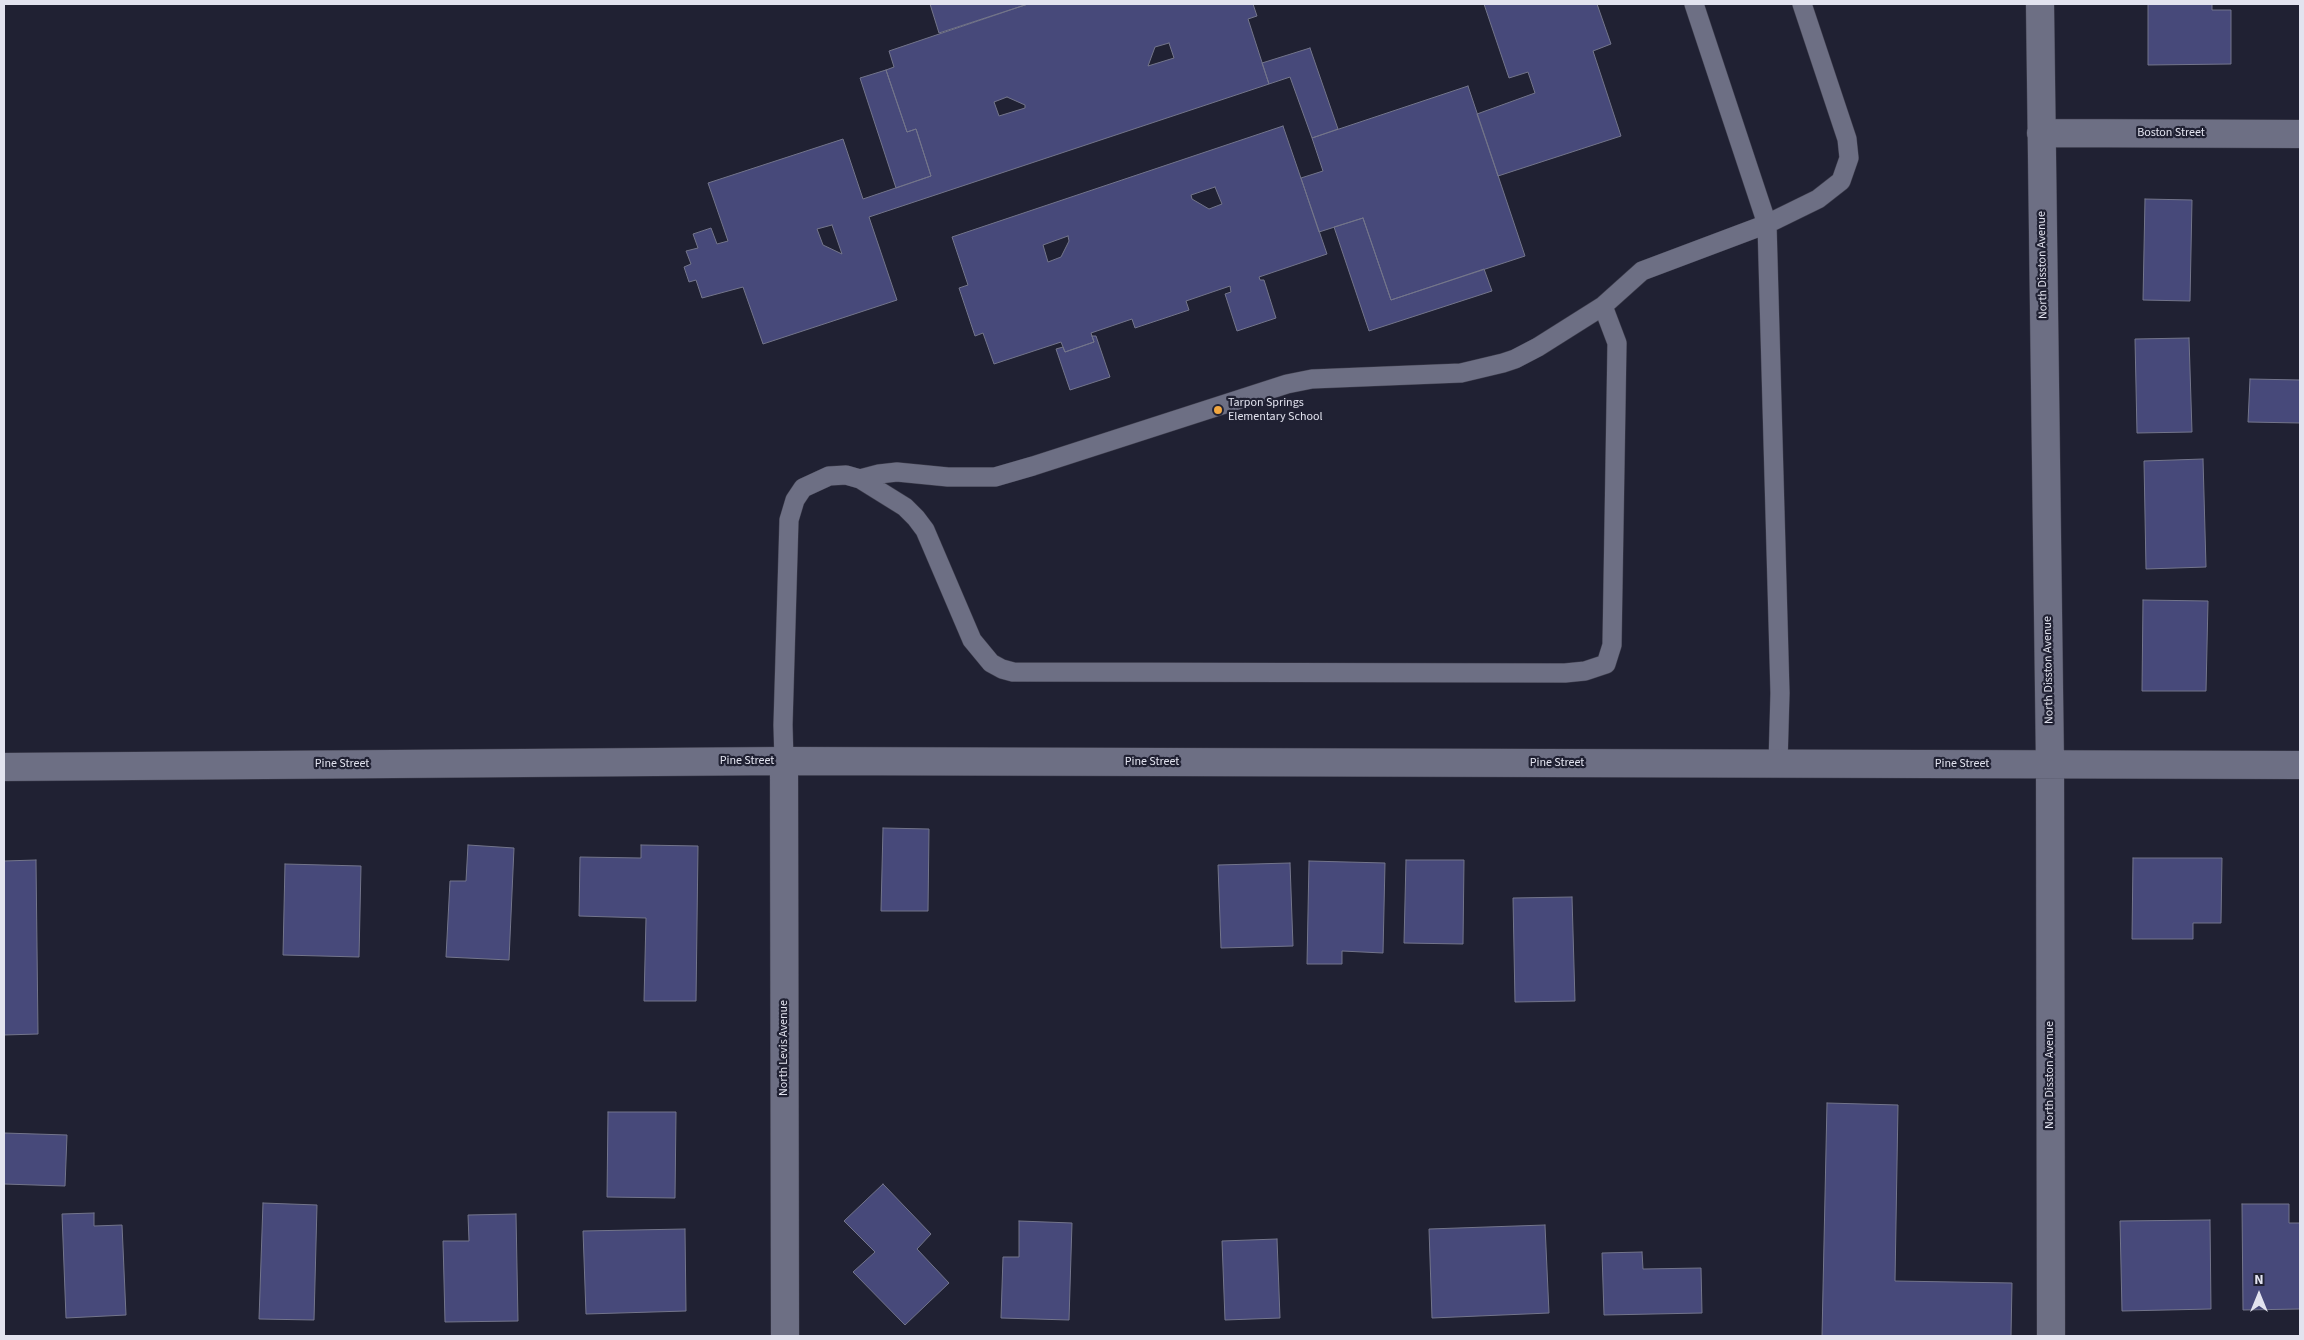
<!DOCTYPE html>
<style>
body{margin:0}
#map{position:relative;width:2304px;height:1340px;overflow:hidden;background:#202133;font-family:"Source Sans 3",sans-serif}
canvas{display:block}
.frame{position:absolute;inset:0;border:5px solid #e2e3ef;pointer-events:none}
.north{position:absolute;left:2234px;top:1270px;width:50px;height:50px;-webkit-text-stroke:4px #202133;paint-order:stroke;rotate:0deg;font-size:14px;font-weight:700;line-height:20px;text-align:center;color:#e2e3ef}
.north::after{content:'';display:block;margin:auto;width:18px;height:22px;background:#e2e3ef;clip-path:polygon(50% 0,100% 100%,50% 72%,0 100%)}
</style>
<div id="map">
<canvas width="2304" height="1340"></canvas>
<div class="frame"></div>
<div class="north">N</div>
</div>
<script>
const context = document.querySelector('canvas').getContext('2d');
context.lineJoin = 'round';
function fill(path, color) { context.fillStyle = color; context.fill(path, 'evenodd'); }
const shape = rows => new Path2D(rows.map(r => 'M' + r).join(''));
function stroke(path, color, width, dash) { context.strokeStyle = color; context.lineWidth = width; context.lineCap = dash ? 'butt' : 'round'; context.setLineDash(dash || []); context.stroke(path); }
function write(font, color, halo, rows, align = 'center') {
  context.font = font + ' "Source Sans 3",sans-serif'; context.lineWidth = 4.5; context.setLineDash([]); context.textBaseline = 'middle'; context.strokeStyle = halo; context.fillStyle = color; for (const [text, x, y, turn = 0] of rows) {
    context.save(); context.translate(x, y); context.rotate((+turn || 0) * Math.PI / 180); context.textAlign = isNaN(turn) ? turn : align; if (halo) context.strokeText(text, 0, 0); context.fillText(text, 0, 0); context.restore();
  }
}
const building = shape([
 [930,4,1028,4,939,33,930,4],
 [1028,4,1253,4,1257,16,1248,19,1269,84,869,217,897,300,763,344,743,287,702,298,696,280,689,282,684,267,691,264,686,251,698,248,693,234,711,228,717,244,728,241,708,183,843,139,863,199,931,176,916,129,907,132,886,70,894,67,889,51,1028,4],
 [1169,43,1174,58,1148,66,1155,47,1169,43],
 [1007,97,1025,105,1025,108,999,116,994,102,1007,97],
 [832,225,842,254,823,245,817,229,832,225],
 [1484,4,1597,4,1611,44,1593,51,1621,136,1498,176,1477,114,1535,93,1528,72,1509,78,1484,4],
 [2148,4,2212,4,2212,10,2231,10,2231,64,2148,65,2148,4],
 [1310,48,1338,129,1312,138,1290,77,1269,84,1262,63,1310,48],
 [886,70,907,132,916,129,931,176,896,188,860,78,886,70],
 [1468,86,1525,256,1391,300,1363,218,1319,232,1301,178,1323,171,1312,138,1468,86],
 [1283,126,1327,254,1259,277,1260,280,1264,280,1276,318,1237,331,1225,294,1231,292,1230,286,1186,301,1189,310,1135,328,1132,319,1091,333,1094,342,1065,352,1061,342,994,364,983,333,975,336,959,288,968,285,952,237,1283,126],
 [1215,187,1222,204,1209,209,1192,199,1191,195,1215,187],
 [1068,236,1069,241,1061,257,1048,262,1043,245,1068,236],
 [2145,199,2192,200,2190,301,2143,300,2145,199],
 [1363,218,1391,300,1484,269,1492,291,1369,331,1334,227,1363,218],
 [1092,336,1096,336,1110,377,1070,390,1056,349,1063,347,1065,352,1094,342,1092,336],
 [2189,338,2192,432,2137,433,2135,339,2189,338],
 [2250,379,2300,380,2300,423,2248,422,2250,379],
 [2203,459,2206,567,2146,569,2144,461,2203,459],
 [2143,600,2208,601,2206,691,2142,691,2143,600],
 [883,828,929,829,928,911,881,911,883,828],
 [468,845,514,848,509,960,446,957,450,881,466,881,468,845],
 [641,845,698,846,696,1001,644,1001,646,918,579,916,580,857,641,858,641,845],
 [2133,858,2222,858,2221,923,2193,923,2193,939,2132,939,2133,858],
 [36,860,38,1034,4,1035,4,861,36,860],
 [1406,860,1464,860,1463,944,1404,943,1406,860],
 [1309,861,1385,863,1383,953,1342,951,1342,964,1307,964,1309,861],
 [1290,863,1293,946,1221,948,1218,865,1290,863],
 [285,864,361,866,359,957,283,955,285,864],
 [1572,897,1575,1001,1515,1002,1513,898,1572,897],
 [1827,1103,1898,1105,1895,1281,2012,1283,2011,1336,1822,1336,1827,1103],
 [608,1112,676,1112,675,1198,607,1197,608,1112],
 [4,1133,67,1135,65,1186,4,1184,4,1133],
 [883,1184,931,1234,917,1249,949,1283,905,1325,853,1272,875,1252,844,1221,883,1184],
 [263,1203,317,1205,314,1320,259,1319,263,1203],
 [2242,1204,2289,1204,2289,1223,2300,1223,2300,1309,2243,1310,2242,1204],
 [94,1213,94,1226,122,1225,126,1315,66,1318,62,1214,94,1213],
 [516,1214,518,1321,445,1322,443,1241,469,1241,468,1215,516,1214],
 [2210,1220,2211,1309,2122,1311,2120,1221,2210,1220],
 [1019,1221,1072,1223,1069,1320,1001,1318,1003,1257,1019,1257,1019,1221],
 [1545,1225,1549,1313,1432,1318,1429,1229,1545,1225],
 [685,1229,686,1311,586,1314,583,1231,685,1229],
 [1277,1239,1280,1318,1225,1320,1222,1241,1277,1239],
 [1642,1252,1643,1269,1701,1268,1702,1313,1604,1315,1602,1253,1642,1252]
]);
fill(building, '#47497a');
stroke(building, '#73758b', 1);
const lane = shape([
 [1694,4,1767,224,1780,693,1778,763],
 [860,479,879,474,897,472,948,477,995,477,1033,466,1287,384,1312,379,1461,373,1503,363,1515,359,1538,347,1603,306,1642,271,1767,224,1818,199,1841,181,1849,158,1847,139,1802,4],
 [784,761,783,725,789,520,795,500,803,488,829,476,846,475,860,479,905,507,916,518,925,530,972,640,991,663,1002,669,1013,672,1565,673,1585,671,1606,664,1612,645,1617,343,1603,306]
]);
const street = shape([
 [2040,4,2050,765,2051,1336],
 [2041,133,2300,134],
 [784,761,785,1336],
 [4,767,784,761,2300,765]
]);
stroke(lane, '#3e3e4d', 20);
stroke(street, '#3e3e4d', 29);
stroke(lane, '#6d6f84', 19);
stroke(street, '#6d6f84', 28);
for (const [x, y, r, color] of [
 [1218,410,5,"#f1a63f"]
]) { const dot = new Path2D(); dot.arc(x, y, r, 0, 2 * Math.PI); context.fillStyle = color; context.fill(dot); stroke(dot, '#202133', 2); }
write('12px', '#e2e3ef', '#202133', [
 ["Boston Street",2171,133],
 ["North Disston Avenue",2043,265,-91],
 ["North Disston Avenue",2049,670,-91],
 ["Pine Street",747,761],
 ["Pine Street",1152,762],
 ["Pine Street",1557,763],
 ["Pine Street",342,764],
 ["Pine Street",1962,764],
 ["North Levis Avenue",784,1048,-90],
 ["North Disston Avenue",2050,1075,-90]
]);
write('12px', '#e2e3ef', '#202133', [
 ["Tarpon Springs",1228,403],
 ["Elementary School",1228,417]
], 'left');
</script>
